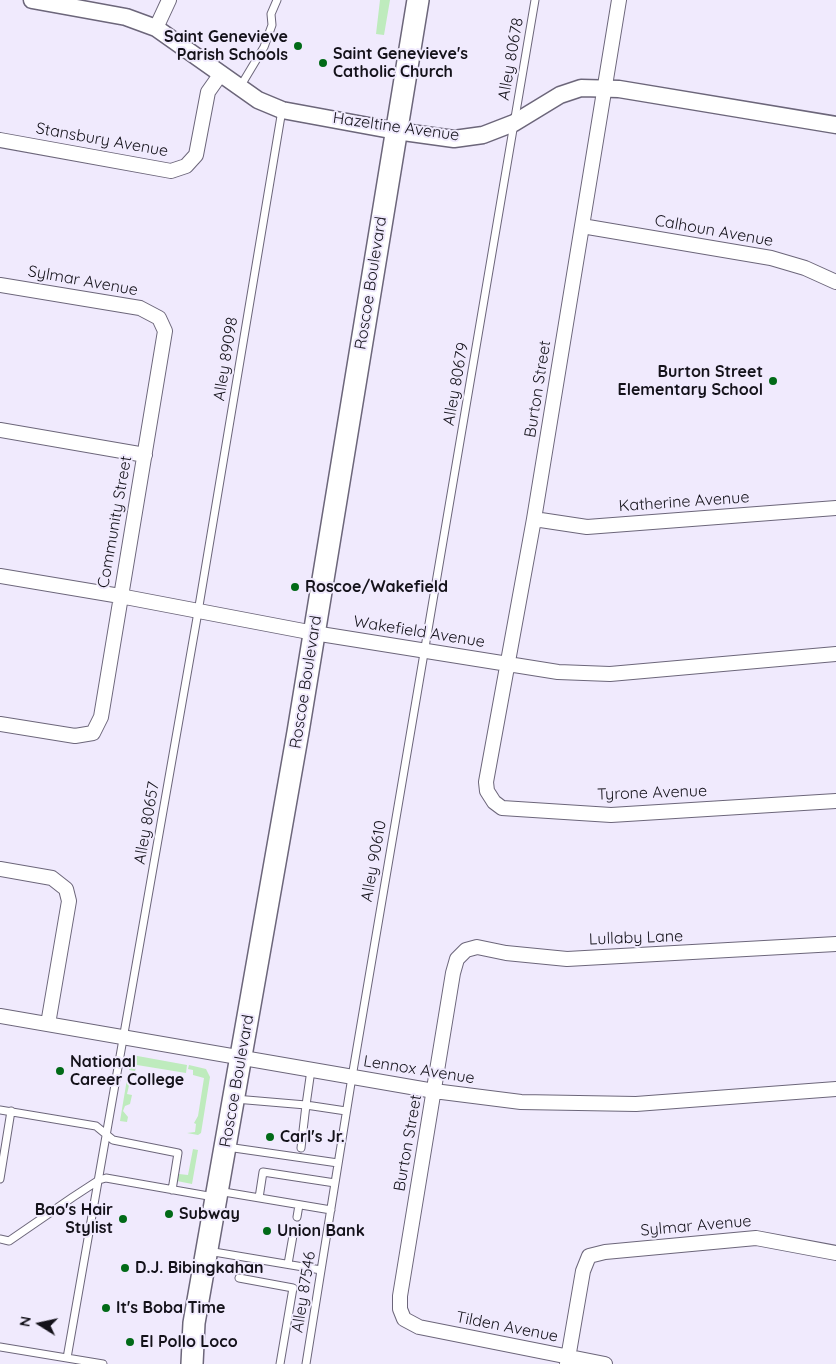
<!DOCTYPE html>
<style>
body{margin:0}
#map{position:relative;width:836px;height:1364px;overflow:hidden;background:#f0eafd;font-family:Quicksand,sans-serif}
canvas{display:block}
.north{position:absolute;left:15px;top:1299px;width:50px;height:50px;-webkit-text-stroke:4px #f0eafd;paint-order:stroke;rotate:280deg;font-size:14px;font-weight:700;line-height:20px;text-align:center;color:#14121a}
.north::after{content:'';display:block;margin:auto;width:18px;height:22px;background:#14121a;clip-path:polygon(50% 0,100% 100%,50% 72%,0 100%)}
</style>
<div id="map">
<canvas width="836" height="1364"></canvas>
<div class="north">N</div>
</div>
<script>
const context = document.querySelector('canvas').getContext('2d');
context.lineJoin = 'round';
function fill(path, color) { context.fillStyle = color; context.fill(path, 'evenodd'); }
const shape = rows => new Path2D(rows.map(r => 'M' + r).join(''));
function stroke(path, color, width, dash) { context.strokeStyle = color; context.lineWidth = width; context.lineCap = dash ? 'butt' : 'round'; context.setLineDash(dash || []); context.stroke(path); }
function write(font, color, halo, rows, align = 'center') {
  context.font = font + ' Quicksand,sans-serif'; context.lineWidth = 4; context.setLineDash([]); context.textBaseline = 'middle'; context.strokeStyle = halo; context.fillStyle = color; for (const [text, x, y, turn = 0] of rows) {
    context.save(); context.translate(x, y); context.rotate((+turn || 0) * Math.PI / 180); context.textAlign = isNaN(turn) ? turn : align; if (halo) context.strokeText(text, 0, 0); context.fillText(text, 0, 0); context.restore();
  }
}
fill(shape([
 [380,0,390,0,384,35,376,34],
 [132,1055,187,1065,186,1073,137,1065,135,1071,129,1070],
 [189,1065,206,1069,210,1077,201,1133,198,1135,187,1133,195,1132,196,1124,194,1123,198,1116,204,1078,193,1075,193,1070,188,1069],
 [128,1073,132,1073,127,1094,132,1095,130,1104,125,1106,123,1111,128,1117,127,1122,120,1121],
 [193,1149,198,1150,192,1184,177,1181,179,1174,188,1175]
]), '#beebbd');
const service = shape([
 [240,87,264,47,272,25,271,14,277,0],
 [311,1070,306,1105,346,1111],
 [235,1099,306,1105,301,1148],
 [0,1110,96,1126,113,1140,178,1153,172,1190],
 [227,1147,338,1163],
 [0,1179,11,1111],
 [218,1191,331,1210],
 [259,1198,263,1172,335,1183],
 [297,1217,299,1205],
 [0,1239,9,1241,73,1197,99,1180,106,1178,214,1197],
 [208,1251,321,1270],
 [288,1264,294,1230],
 [239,1278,293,1288,280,1364],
 [0,1347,103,1364],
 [67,1358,198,612,282,110],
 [306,1364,352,1077,535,0]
]);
const minor = shape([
 [619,0,534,519,486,782,487,791,494,802,502,808,611,815,836,801],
 [156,28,169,0],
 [0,140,171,171,186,166,196,155,208,92,220,75],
 [582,226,771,258,805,268,836,282],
 [0,285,140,308,159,318,165,331,101,717,93,733,75,736,0,724],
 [0,430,145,455],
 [534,519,587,527,836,508],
 [0,576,120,596,314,633,558,672,610,674,836,654],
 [0,869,52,878,66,889,69,901,48,1024],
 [0,1016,434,1091,521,1102,636,1104,836,1089],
 [567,1364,583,1271,589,1256,605,1252,756,1238,836,1253],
 [605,1364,419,1327,404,1319,400,1309,400,1296,453,973,457,959,466,950,477,947,506,953,567,959,836,944]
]);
const tertiary = shape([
 [32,0,126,17,156,28,258,100,282,110,396,131,454,139,483,135,514,123,560,95,581,88,619,89,836,125]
]);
const primary = shape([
 [192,1364,194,1323,298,732,418,0]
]);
stroke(service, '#6c667a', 9);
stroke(minor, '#6c667a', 16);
stroke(tertiary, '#6c667a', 19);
stroke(primary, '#6c667a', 24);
stroke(service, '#fff', 7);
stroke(minor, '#fff', 14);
stroke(tertiary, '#fff', 16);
stroke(primary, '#fff', 21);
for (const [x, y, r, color] of [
 [298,46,5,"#016a17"],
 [323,63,5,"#016a17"],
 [773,381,5,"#016a17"],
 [295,587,5,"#016a17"],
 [60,1071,5,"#016a17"],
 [270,1137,5,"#016a17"],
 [169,1214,5,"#016a17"],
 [123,1219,5,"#016a17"],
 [267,1231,5,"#016a17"],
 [125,1268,5,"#016a17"],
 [106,1308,5,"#016a17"],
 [130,1342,5,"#016a17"]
]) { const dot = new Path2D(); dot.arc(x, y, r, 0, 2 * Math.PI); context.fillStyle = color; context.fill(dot); stroke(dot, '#f0eafd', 2); }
write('bold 16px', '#14121a', '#f0eafd', [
 ["Saint Genevieve",288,37,"right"],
 ["Parish Schools",288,55,"right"],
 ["Saint Genevieve's",333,54],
 ["Catholic Church",333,72],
 ["Burton Street",763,372,"right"],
 ["Elementary School",763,390,"right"],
 ["Roscoe/Wakefield",305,587],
 ["National",70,1062],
 ["Career College",70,1080],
 ["Carl's Jr.",280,1137],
 ["Bao's Hair",113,1210,"right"],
 ["Stylist",113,1228,"right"],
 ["Subway",179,1214],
 ["Union Bank",277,1231],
 ["D.J. Bibingkahan",135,1268],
 ["It's Boba Time",116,1308],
 ["El Pollo Loco",140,1342]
], 'left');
write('16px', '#14121a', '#f0eafd', [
 ["Alley 80678",511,59,-80],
 ["Hazeltine Avenue",396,127,8],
 ["Stansbury Avenue",102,140,10],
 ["Calhoun Avenue",714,231,10],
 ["Sylmar Avenue",83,281,10],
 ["Roscoe Boulevard",371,283,-81],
 ["Alley 89098",226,359,-81],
 ["Alley 80679",456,384,-80],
 ["Burton Street",538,389,-81],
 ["Katherine Avenue",684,502,-4],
 ["Community Street",115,522,-80],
 ["Wakefield Avenue",419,632,9],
 ["Roscoe Boulevard",306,682,-81],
 ["Tyrone Avenue",652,793,-2],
 ["Alley 80657",147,823,-80],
 ["Alley 90610",374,861,-80],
 ["Lullaby Lane",636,938,-2],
 ["Lennox Avenue",419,1070,9],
 ["Roscoe Boulevard",237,1081,-80],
 ["Burton Street",408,1143,-80],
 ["Sylmar Avenue",696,1226,-5],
 ["Alley 87546",304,1292,-81],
 ["Tilden Avenue",507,1327,11]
]);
</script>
